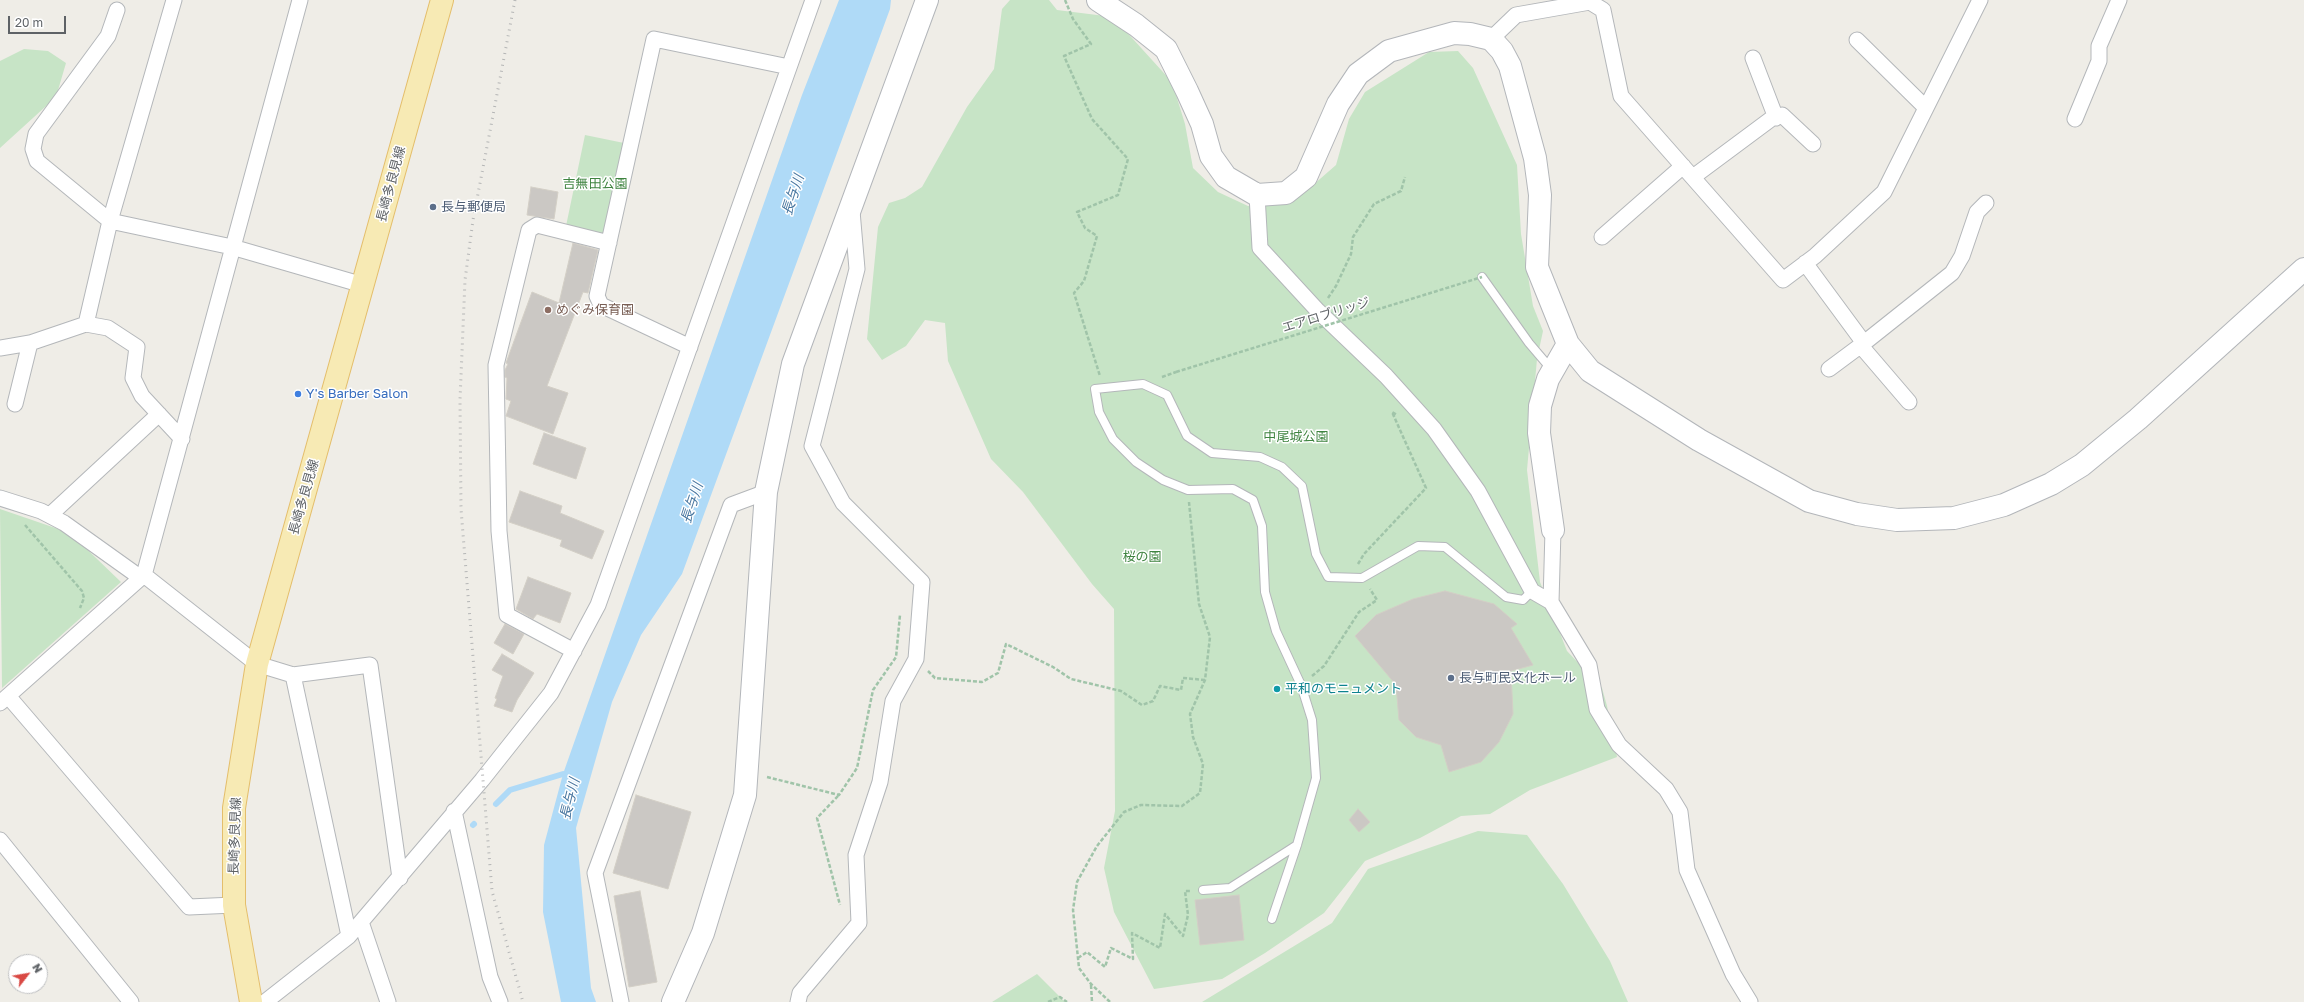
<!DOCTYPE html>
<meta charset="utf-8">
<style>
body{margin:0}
#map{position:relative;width:2304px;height:1002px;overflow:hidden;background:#efede7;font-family:"Golos Text",sans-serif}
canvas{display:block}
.north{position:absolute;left:8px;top:954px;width:40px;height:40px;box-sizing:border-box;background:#fff;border:1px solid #bfc0c2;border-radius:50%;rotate:59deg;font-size:11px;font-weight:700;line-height:16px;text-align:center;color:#5e6266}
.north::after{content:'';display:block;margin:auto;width:14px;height:18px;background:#d94944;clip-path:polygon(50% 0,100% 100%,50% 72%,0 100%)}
.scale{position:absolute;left:8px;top:16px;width:58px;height:18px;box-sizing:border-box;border:2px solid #5e6266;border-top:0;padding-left:5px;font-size:12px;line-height:14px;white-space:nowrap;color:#5e6266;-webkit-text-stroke:3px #fff;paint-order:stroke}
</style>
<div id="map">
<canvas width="2304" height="1002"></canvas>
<div class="north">N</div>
<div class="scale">20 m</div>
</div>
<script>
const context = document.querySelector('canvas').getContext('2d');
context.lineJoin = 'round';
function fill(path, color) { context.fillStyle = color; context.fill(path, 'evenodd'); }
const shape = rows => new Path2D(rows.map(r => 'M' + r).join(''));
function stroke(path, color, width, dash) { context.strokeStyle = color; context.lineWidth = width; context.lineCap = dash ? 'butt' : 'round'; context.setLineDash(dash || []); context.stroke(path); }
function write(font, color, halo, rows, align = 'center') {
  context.font = font + ' "Golos Text","Noto Sans JP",sans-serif'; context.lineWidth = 3; context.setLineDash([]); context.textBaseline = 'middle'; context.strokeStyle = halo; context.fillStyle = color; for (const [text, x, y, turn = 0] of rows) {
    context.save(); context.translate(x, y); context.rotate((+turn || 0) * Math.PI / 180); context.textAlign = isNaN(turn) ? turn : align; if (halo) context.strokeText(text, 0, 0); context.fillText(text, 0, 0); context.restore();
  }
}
fill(shape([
 [1010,0,1049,0,1057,10,1113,17,1172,82,1185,124,1193,168,1218,192,1248,206,1276,205,1305,192,1336,165,1349,119,1365,92,1429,52,1458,51,1473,68,1517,165,1521,234,1533,306,1543,331,1537,359,1527,470,1540,582,1567,651,1602,688,1607,706,1617,757,1530,790,1490,814,1461,816,1420,838,1365,861,1324,913,1265,953,1222,979,1154,989,1114,912,1104,868,1115,811,1114,609,1092,584,1023,492,991,459,948,361,945,323,925,320,906,346,882,360,867,339,878,227,889,203,905,198,922,187,967,107,994,69,1002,9],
 [24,49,48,51,66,63,56,97,0,148,0,61],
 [585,135,624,143,606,234,566,226],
 [0,509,70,533,121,582,2,688],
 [1478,831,1527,835,1563,884,1610,961,1628,1002,1202,1002,1332,923,1368,869],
 [1037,974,1065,1002,992,1002]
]), '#c7e4c6');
fill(shape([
 [839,0,891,0,890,9,682,574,641,635,612,702,576,828,591,988,596,1002,561,1002,543,912,544,845,563,774,802,95]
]), '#afdaf7');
stroke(shape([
 [496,804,510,790,563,774],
 [473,825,474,824]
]), '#afdaf7', 6);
const building = shape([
 [531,187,558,192,554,219,527,215,531,187],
 [573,243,598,250,588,293,583,292,547,386,568,393,553,434,506,416,511,401,506,399,507,378,505,377,505,370,508,364,506,363,532,292,559,303,573,243],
 [544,433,586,448,576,479,533,464,544,433],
 [520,491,562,506,560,513,604,531,592,559,560,546,562,540,509,522,520,491],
 [528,577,571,593,560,623,537,614,533,619,516,609,528,577],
 [1445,591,1494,604,1517,624,1511,628,1533,665,1511,671,1513,714,1499,742,1481,762,1449,772,1441,745,1416,737,1399,720,1396,685,1355,636,1376,615,1413,599,1445,591],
 [505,624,524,634,513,654,494,643,505,624],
 [502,654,534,673,517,700,512,712,494,706,497,699,495,698,503,676,492,670,502,654],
 [636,795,691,812,668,889,613,873,636,795],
 [1358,809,1370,822,1359,832,1349,820,1358,809],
 [640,891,657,982,629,987,614,896,640,891],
 [1239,895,1244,940,1200,945,1195,900,1239,895]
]);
fill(building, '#cbc8c4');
stroke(building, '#d3cfc6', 1);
const lane = shape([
 [1482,277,1529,343,1552,370],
 [1203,890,1230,888,1297,845],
 [1272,919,1297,845,1316,778,1312,720,1301,685,1276,631,1265,592,1262,526,1253,500,1233,489,1188,490,1163,480,1136,462,1113,439,1099,412,1095,389,1143,384,1167,395,1187,436,1212,453,1260,457,1282,467,1302,486,1316,554,1328,577,1362,578,1418,546,1445,547,1506,597,1523,600,1532,591]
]);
const street = shape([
 [174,0,110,221,86,324,108,328,137,347,133,378,142,396,182,439],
 [117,10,108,36,36,134,33,149,37,161,110,221,232,247,363,285],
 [1491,39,1516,15,1590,2,1603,10,1621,96,1783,280,1815,256,1884,192,1980,0],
 [1857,40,1925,107],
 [1753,58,1776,118],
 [2075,119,2099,61,2099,46,2119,0],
 [1693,177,1771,119,1782,115,1813,144],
 [1257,195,1260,248,1318,311,1386,376,1434,429,1478,491,1532,591,1551,602],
 [1602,237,1683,166],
 [1805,263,1864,343,1829,369],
 [1864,343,1952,273,1962,256,1977,212,1986,203],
 [1861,346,1909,402],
 [690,347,601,305,597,296,654,39,789,67],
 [0,348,30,343],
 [15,404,30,343,86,324],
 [0,498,41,511,64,523,141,578],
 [50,515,159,414],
 [1553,530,1551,602,1589,665,1597,709,1619,745,1666,789,1680,812,1687,870,1733,974,1750,1002],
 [144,575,257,664,293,675,370,665,400,878],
 [574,651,507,615,499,531,496,365,529,230,537,225,609,243],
 [293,675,349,936],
 [8,696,189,907,234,905],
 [0,703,144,575,300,0],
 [454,811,490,977,500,1002],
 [0,840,131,1002],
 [361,922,388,1002],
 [265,1002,349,936,482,780,551,693,598,605,813,0],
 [621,1002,595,873,731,505,766,492],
 [798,1002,800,993,859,923,856,855,880,782,893,701,916,659,922,582,843,503,812,446,857,269,852,211]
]);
const secondary = shape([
 [1098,0,1136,25,1166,49,1187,91,1202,124,1211,156,1226,177,1257,195,1286,193,1306,177,1338,104,1358,74,1389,51,1454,33,1470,34,1491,39,1502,51,1510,66,1535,158,1540,195,1537,267,1568,344,1548,379,1540,406,1539,433,1553,530],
 [1568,344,1590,371,1699,440,1809,501,1857,514,1897,520,1954,518,2004,505,2051,484,2082,465,2138,419,2304,269],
 [673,1002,703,933,745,795,766,492,793,364,927,0]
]);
const primary = shape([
 [251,1002,234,905,234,808,257,664,442,0]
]);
stroke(lane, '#b4b7ba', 10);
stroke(street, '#b4b7ba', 17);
stroke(secondary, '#b3b6ba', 24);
stroke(primary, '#e4be6b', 24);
stroke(shape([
 [1065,0,1073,19,1091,44,1064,56,1092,119,1128,159,1118,195,1077,212,1085,228,1097,236,1084,281,1074,293,1100,376],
 [1328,298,1336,286,1351,254,1353,237,1374,204,1401,191,1405,177],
 [1162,377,1176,372],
 [25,525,82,591,84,598,80,608],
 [1358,564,1364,554,1426,488,1392,412,1397,415],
 [928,671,935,678,982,682,998,673,1006,644,1053,667,1071,679,1121,691,1142,705,1153,701,1160,686,1181,690,1183,678,1205,680],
 [1312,676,1324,666,1359,612,1377,600,1370,589],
 [767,777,839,795,857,768,873,690,896,657,900,615],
 [838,796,817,818,840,905],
 [1078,958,1087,952,1105,967,1111,948,1133,959,1132,933,1160,948,1165,914,1183,936,1188,915,1185,891,1191,891],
 [1091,985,1092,1002],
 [1048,1002,1060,997,1067,1002],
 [1110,1002,1091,984,1079,968,1073,910,1077,882,1097,846,1124,812,1141,805,1182,806,1200,793,1203,764,1193,737,1190,714,1205,680,1210,637,1199,604,1189,502]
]), '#a0c4a9', 2.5, [4, 2]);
stroke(lane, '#fff', 8);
stroke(street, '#fff', 15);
stroke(secondary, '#fff', 22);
stroke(primary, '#f7eab4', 22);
stroke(shape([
 [515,0,473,220,465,280,460,400,461,509,492,891,523,1002]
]), '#b5b6b6', 3, [1, 5]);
stroke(shape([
 [1176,372,1482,277]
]), '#a0c4a9', 2.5, [4, 2]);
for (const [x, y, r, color] of [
 [433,207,4,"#5c6f8a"],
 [548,310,4,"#8d6e63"],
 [298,394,4,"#3f7fe0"],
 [1451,678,4,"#5c6f8a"],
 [1277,689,4,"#0f9aa8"]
]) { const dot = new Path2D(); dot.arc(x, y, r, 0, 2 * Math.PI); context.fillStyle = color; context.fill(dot); stroke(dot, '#fff', 1.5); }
write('13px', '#5e6266', '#fff', [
 ["長崎多良見線",391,184,-75],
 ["エアロブリッジ",1326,315,-17],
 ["長崎多良見線",304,497,-74],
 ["長崎多良見線",235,836,-88]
]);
write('13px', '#3f8440', '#fff', [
 ["吉無田公園",595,184],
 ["中尾城公園",1296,437],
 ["桜の園",1142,557]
]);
write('13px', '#4e5e75', '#fff', [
 ["長与郵便局",441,207],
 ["長与町民文化ホール",1459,678]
], 'left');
write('13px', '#785e54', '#fff', [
 ["めぐみ保育園",556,310]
], 'left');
write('13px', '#366cbe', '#fff', [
 ["Y's Barber Salon",306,394]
], 'left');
write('13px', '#0d838f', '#fff', [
 ["平和のモニュメント",1285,689]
], 'left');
write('italic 14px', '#4977a0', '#fff', [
 ["長与川",793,195,-72],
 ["長与川",692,503,-72],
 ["長与川",570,799,-76]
]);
</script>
